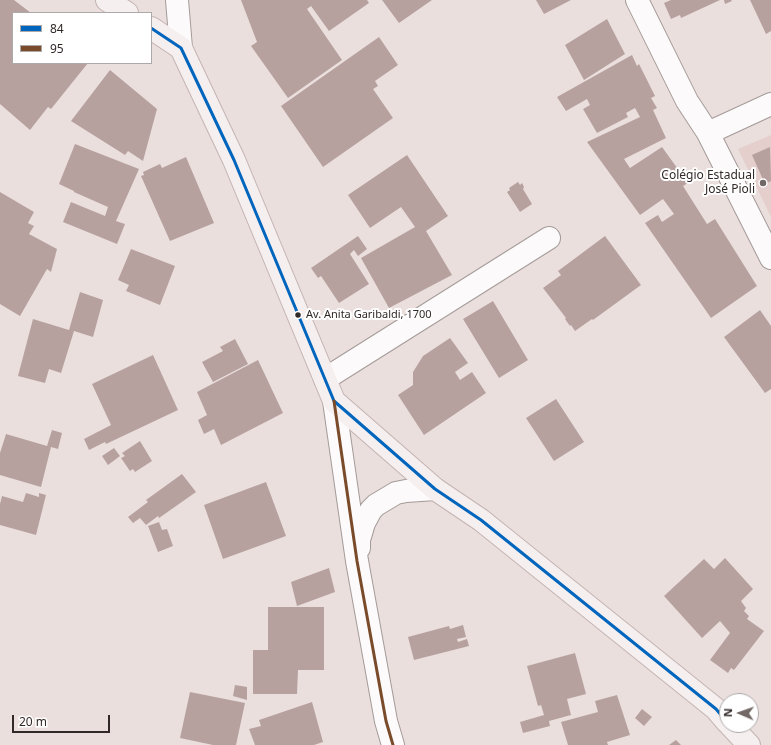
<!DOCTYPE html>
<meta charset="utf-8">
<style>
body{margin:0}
#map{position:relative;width:771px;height:745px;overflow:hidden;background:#eadfdd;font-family:"Noto Sans",sans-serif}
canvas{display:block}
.legend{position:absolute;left:12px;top:12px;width:140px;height:52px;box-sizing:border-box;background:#fff;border:1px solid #ada9a9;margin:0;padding:5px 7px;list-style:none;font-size:12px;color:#312928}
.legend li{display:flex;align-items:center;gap:8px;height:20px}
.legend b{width:20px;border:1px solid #ada9a9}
.north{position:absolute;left:719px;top:693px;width:40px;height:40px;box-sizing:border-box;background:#fff;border:1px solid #ada9a9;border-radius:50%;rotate:272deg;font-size:11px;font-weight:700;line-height:16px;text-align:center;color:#312928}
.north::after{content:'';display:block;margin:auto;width:14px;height:18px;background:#726967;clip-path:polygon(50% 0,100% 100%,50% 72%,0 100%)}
.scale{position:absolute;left:12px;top:715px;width:98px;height:18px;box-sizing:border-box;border:2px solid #312928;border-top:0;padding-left:5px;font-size:12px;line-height:14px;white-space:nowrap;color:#312928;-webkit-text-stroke:3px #fff;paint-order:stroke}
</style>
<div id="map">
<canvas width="771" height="745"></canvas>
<ul class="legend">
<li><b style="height:5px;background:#0065bd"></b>84</li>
<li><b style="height:5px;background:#7a4b2a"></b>95</li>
</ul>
<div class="north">N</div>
<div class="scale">20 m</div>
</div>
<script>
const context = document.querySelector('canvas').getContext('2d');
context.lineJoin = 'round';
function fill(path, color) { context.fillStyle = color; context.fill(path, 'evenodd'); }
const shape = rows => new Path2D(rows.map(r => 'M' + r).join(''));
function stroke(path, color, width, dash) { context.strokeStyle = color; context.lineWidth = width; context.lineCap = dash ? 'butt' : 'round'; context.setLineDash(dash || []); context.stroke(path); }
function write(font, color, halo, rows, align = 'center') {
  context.font = font + ' "Noto Sans",sans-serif'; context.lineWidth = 4; context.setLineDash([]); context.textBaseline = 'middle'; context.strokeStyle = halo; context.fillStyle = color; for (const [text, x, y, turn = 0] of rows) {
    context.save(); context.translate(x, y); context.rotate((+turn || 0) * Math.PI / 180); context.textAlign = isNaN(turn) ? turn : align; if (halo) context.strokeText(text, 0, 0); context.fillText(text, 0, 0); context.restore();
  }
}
fill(shape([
 [771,135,771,217,738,149]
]), '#e4cfcc');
fill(shape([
 [0,0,14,0,31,13,13,13,13,63,88,63,51,109,48,107,30,130,0,104],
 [241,0,367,0,369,3,329,31,311,6,307,9,342,60,288,98,251,46,257,42],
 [382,0,432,0,399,23],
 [536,0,571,0,544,14],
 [671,0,720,0,681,18,680,15,671,19,664,3],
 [724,0,731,0,732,1,725,4],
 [750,0,771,0,771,31,766,34],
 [607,19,625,54,584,80,565,45],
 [379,37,398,65,375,81,378,86,373,89,393,118,323,167,281,106],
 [632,55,637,66,639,64,655,96,651,98,657,108,653,110,666,138,624,159,630,168,662,147,688,183,683,186,707,224,715,219,757,286,711,318,645,223,658,215,662,222,674,214,663,199,640,215,587,142,640,117,635,108,626,113,628,117,597,133,583,109,590,105,587,99,566,111,557,97],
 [110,70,157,109,143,161,128,151,125,155,71,121],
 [75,144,139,169,116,221,125,224,117,244,63,222,71,202,105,216,108,207,74,192,74,191,59,184],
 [770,147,771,181,765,184,752,155],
 [407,155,448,216,426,231,452,275,389,308,361,258,415,227,401,207,370,228,348,195],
 [186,157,214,223,170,241,141,176,144,175,143,172,160,164,162,168],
 [518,182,520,185,522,183,524,187,523,189,532,204,520,212,507,192,510,190,509,188],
 [0,192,34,212,28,223,34,226,29,234,57,249,51,272,47,269,20,316,0,304],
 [358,236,367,249,358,256,354,250,350,254,369,284,339,303,321,276,318,278,311,268],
 [605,236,641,285,593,320,592,319,575,331,571,325,570,326,565,319,566,318,543,288,561,275,558,271],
 [131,249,175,266,160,305,126,291,129,285,118,280],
 [80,292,103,300,93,337,74,331,61,373,49,369,45,383,18,376,33,319,69,330],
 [493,301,528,360,499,378,463,319],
 [760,310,771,326,771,389,765,393,724,337],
 [450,338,468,363,455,372,460,380,472,372,486,393,424,435,398,395,413,385,413,372,423,356],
 [235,339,248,364,213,382,202,362,223,351,220,347],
 [153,355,178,410,106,444,105,442,89,450,84,439,111,425,92,384],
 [258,360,283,413,221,445,214,429,204,434,198,420,207,415,197,392],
 [556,399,584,442,554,461,526,418],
 [52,430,62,433,58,449,51,447,41,487,0,475,0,453,6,434,47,446],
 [140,441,152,461,135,472,133,469,130,471,121,458,125,456,122,453],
 [114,448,120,456,108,465,102,456],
 [182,474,196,492,159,518,158,516,146,525,140,518,133,523,128,517,148,502,146,500],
 [266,482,286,536,223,559,204,505],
 [26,493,39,497,39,493,46,495,36,535,0,525,0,504,2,496,23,502],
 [159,522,162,530,167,529,173,546,158,552,148,526],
 [725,558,753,589,741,601,746,608,744,611,749,616,747,619,764,631,734,670,731,668,728,673,710,660,730,633,720,621,702,638,664,596,704,559,714,569],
 [329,568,335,592,297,606,291,582],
 [268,607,324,607,324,670,298,670,297,694,253,694,253,650,268,650],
 [463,625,466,637,457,639,458,642,467,639,469,646,414,660,408,637,449,626,450,629],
 [575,653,586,694,567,699,571,715,549,721,550,726,523,733,520,722,544,715,541,705,538,706,527,666],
 [235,685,247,687,247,700,233,696],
 [190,692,245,703,236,745,213,745,180,738],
 [617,695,630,735,607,742,608,745,568,745,561,722,598,712,595,701],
 [312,702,323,742,314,745,255,745,249,729,261,726,259,720],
 [642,709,652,717,644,726,635,718],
 [676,740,681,745,669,745]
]), '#b7a19f');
const minor = shape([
 [177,0,181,48],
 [637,0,687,101,708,133,771,258],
 [708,133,771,104],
 [325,379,549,238],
 [334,401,357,561,386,721,393,745],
 [359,548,359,540,364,523,371,510,376,505,396,493,406,491,435,489]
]);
const major = shape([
 [107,0,127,13],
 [151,28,181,48,234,160,334,401,435,489,481,520,716,709,727,722],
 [730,725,749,745]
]);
stroke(minor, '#a49b99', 24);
stroke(major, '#c4b4b2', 24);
stroke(minor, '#fcfafa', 22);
stroke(major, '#f6efef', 22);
stroke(shape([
 [151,28,181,48,234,160,334,401,435,489,481,520,716,709,727,722]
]), '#0065bd', 3);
stroke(shape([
 [334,401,357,561,386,721,393,745]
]), '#7a4b2a', 3);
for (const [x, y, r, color] of [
 [763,183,4,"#726967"],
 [298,315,3.5,"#312928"]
]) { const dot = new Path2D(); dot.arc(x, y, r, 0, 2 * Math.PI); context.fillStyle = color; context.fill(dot); stroke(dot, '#fff', 1.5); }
write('11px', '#312928', '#fff', [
 ["Av. Anita Garibaldi, 1700",306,315]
], 'left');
write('12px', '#312928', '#fff', [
 ["Colégio Estadual",755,176],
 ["José Pioli",755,190]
], 'right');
</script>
